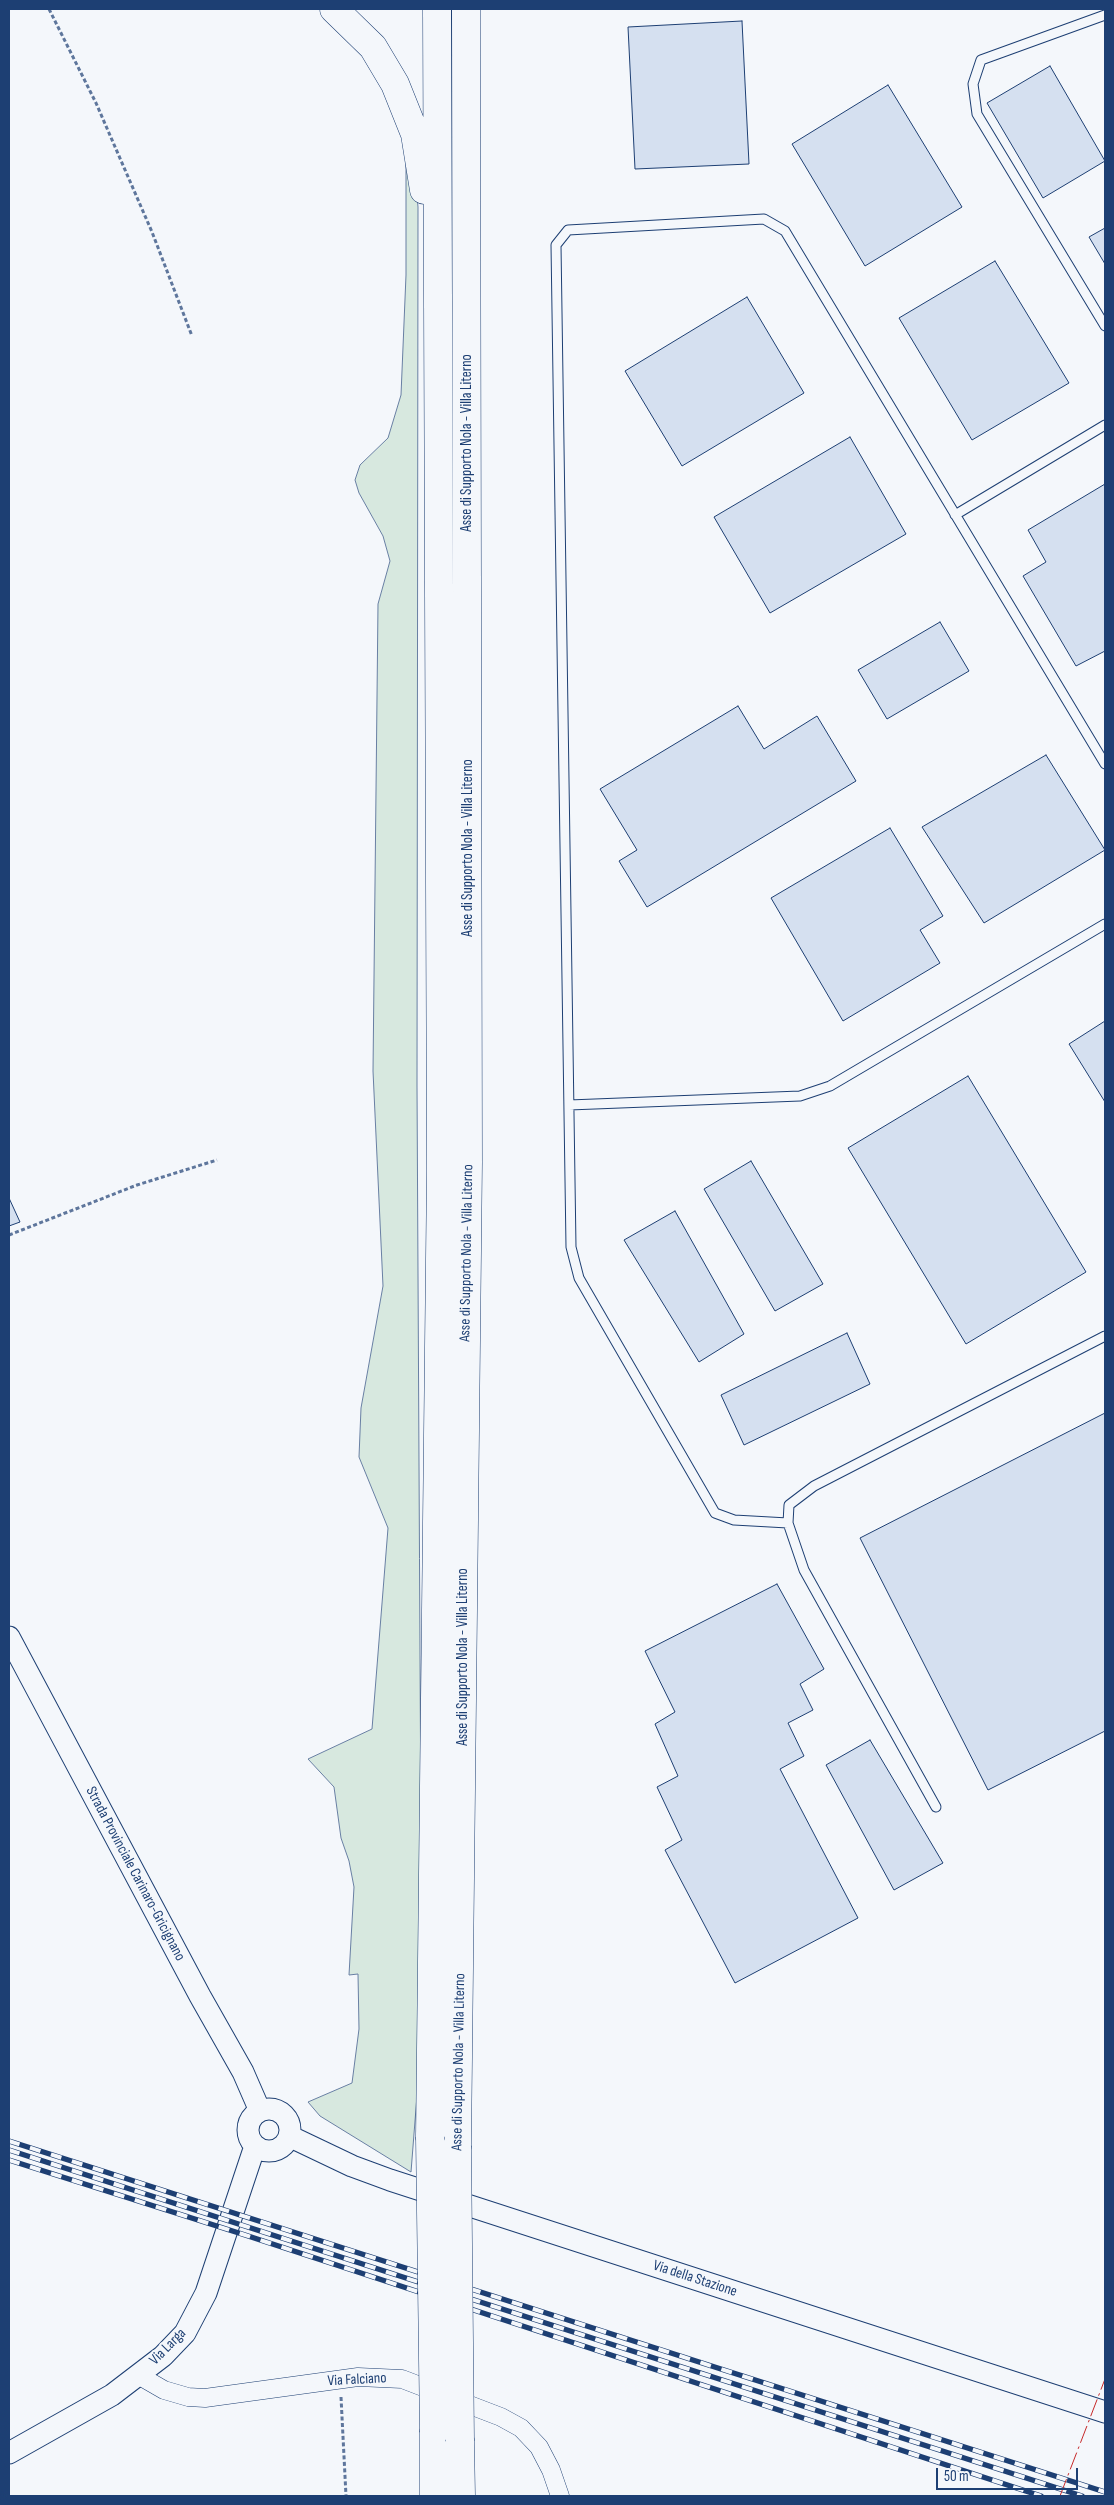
<!DOCTYPE html>
<style>
body{margin:0}
#map{position:relative;width:1114px;height:2505px;overflow:hidden;background:#f4f7fb;font-family:"Sofia Sans Condensed",sans-serif}
canvas{display:block}
.frame{position:absolute;inset:0;border:10px solid #1d3f73;pointer-events:none}
.scale{position:absolute;left:936px;top:2468px;width:142px;height:22px;box-sizing:border-box;border:2px solid #1d3f73;border-top:0;padding-left:6px;font-size:15px;line-height:18px;white-space:nowrap;color:#1d3f73;-webkit-text-stroke:4px #f4f7fb;paint-order:stroke}
</style>
<div id="map">
<canvas width="1114" height="2505"></canvas>
<div class="frame"></div>
<div class="scale">50 m</div>
</div>
<script>
const context = document.querySelector('canvas').getContext('2d');
context.lineJoin = 'round';
function fill(path, color) { context.fillStyle = color; context.fill(path, 'evenodd'); }
const shape = rows => new Path2D(rows.map(r => 'M' + r).join(''));
function stroke(path, color, width, dash) { context.strokeStyle = color; context.lineWidth = width; context.lineCap = dash ? 'butt' : 'round'; context.setLineDash(dash || []); context.stroke(path); }
function write(font, color, halo, rows, align = 'center') {
  context.font = font + ' "Sofia Sans Condensed",sans-serif'; context.lineWidth = 4; context.setLineDash([]); context.textBaseline = 'middle'; context.strokeStyle = halo; context.fillStyle = color; for (const [text, x, y, turn = 0] of rows) {
    context.save(); context.translate(x, y); context.rotate((+turn || 0) * Math.PI / 180); context.textAlign = isNaN(turn) ? turn : align; if (halo) context.strokeText(text, 0, 0); context.fillText(text, 0, 0); context.restore();
  }
}
const green = shape([
 [319,9,331,9,340,15,367,44,374,56,408,135,414,162,418,207,417,1085,422,2032,411,2172,320,2116,308,2102,352,2083,359,2029,358,1974,349,1975,354,1887,349,1861,341,1838,334,1787,308,1759,372,1729,388,1528,359,1457,361,1408,383,1286,373,1071,378,604,390,561,383,536,359,493,355,480,360,465,388,438,401,395,406,275,406,164,403,135,387,92,366,52,332,16,319,9]
]);
fill(green, '#d7e8df');
stroke(green, '#687fa3', 1);
const building = shape([
 [742,21,749,164,635,169,628,27,742,21],
 [1050,66,1105,161,1043,198,987,103,1050,66],
 [888,85,962,207,865,266,792,144,888,85],
 [1105,228,1105,264,1089,237,1105,228],
 [995,261,1069,383,972,440,899,318,995,261],
 [747,297,804,393,682,466,625,371,747,297],
 [850,437,906,534,770,613,714,517,850,437],
 [1105,484,1105,651,1076,666,1023,576,1046,562,1028,530,1105,484],
 [940,622,969,671,887,719,858,670,940,622],
 [738,706,764,749,817,716,856,781,647,907,619,861,637,850,600,789,738,706],
 [1046,755,1105,850,984,923,922,827,1046,755],
 [890,828,943,916,920,930,940,963,843,1021,771,898,890,828],
 [1105,1021,1105,1102,1069,1044,1105,1021],
 [968,1076,1086,1272,966,1344,848,1148,968,1076],
 [751,1161,823,1284,775,1311,704,1189,751,1161],
 [9,1198,20,1222,9,1226,9,1198],
 [675,1211,744,1334,699,1362,624,1240,675,1211],
 [847,1333,870,1384,744,1445,721,1395,847,1333],
 [1105,1413,1105,1731,988,1790,860,1538,1105,1413],
 [777,1584,824,1669,800,1684,813,1710,788,1723,804,1756,780,1769,858,1918,735,1983,665,1850,682,1840,657,1787,678,1776,655,1724,675,1712,645,1651,777,1584],
 [870,1740,943,1863,894,1890,826,1765,870,1740]
]);
fill(building, '#d5e0f0');
stroke(building, '#1d3f73', 1);
const service = shape([
 [1105,15,981,60,973,84,977,114,1105,326],
 [955,515,1105,425],
 [569,1105,800,1096,830,1086,1105,924],
 [788,1523,734,1520,715,1513,579,1278,571,1247,556,245,568,230,764,219,785,231,1105,764],
 [936,1807,804,1570,788,1523,789,1505,814,1486,1105,1336]
]);
const minor = shape([
 [138,2375,164,2390,188,2397,205,2398,358,2377,402,2379,501,2417,521,2428,539,2447,551,2470,560,2496]
]);
const tertiary = shape([
 [9,1637,200,1996,243,2072,260,2111],
 '248 2130a21 21 0 1 1 42 0a21 21 0 1 1-42 0Z',
 [289,2136,352,2166,390,2180,1105,2412],
 [9,2453,112,2395,163,2356,185,2333,206,2293,255,2146]
]);
const trunk = shape([
 [334,9,373,47,395,84,415,134,424,190],
 [430,2137,441,1171,437,9],
 [457,2146,468,1162,466,9],
 [434,2432,434,2496],
 [460,2441,461,2496]
]);
stroke(service, '#1d3f73', 11);
stroke(minor, '#1d3f73', 19);
stroke(tertiary, '#1d3f73', 23);
stroke(trunk, '#1d3f73', 29);
stroke(shape([
 [49,9,96,103,152,232,192,336],
 [9,1235,137,1185,217,1160],
 [341,2397,346,2496]
]), '#5e769c', 3, [4, 2.5]);
stroke(service, '#f4f7fb', 9);
stroke(minor, '#f4f7fb', 18);
stroke(tertiary, '#f4f7fb', 21);
stroke(trunk, '#f4f7fb', 28);
const rail = shape([
 [9,2141,1105,2492],
 [9,2150,1082,2496],
 [9,2160,242,2234,1041,2496]
]);
stroke(rail, '#1d3f73', 5.5);
stroke(rail, '#f4f7fb', 4, [11]);
const trunkBridge = shape([
 [430,2137,434,2432],
 [457,2146,460,2441]
]);
stroke(trunkBridge, '#1d3f73', 29, []);
stroke(trunkBridge, '#f4f7fb', 28);
stroke(shape([
 [1060,2496,1105,2379]
]), '#c62828', 1, [18, 4, 2.5, 4]);
write('15px', '#1d3f73', '#f4f7fb', [
 ["Asse di Supporto Nola - Villa Literno",467,443,-90],
 ["Asse di Supporto Nola - Villa Literno",468,848,-90],
 ["Asse di Supporto Nola - Villa Literno",467,1253,-89],
 ["Asse di Supporto Nola - Villa Literno",463,1657,-90],
 ["Strada Provinciale Carinaro-Gricignano",135,1874,62],
 ["Asse di Supporto Nola - Villa Literno",459,2062,-89],
 ["Via della Stazione",695,2279,18],
 ["Via Larga",168,2347,-45],
 ["Via Falciano",357,2380,-3]
]);
</script>
